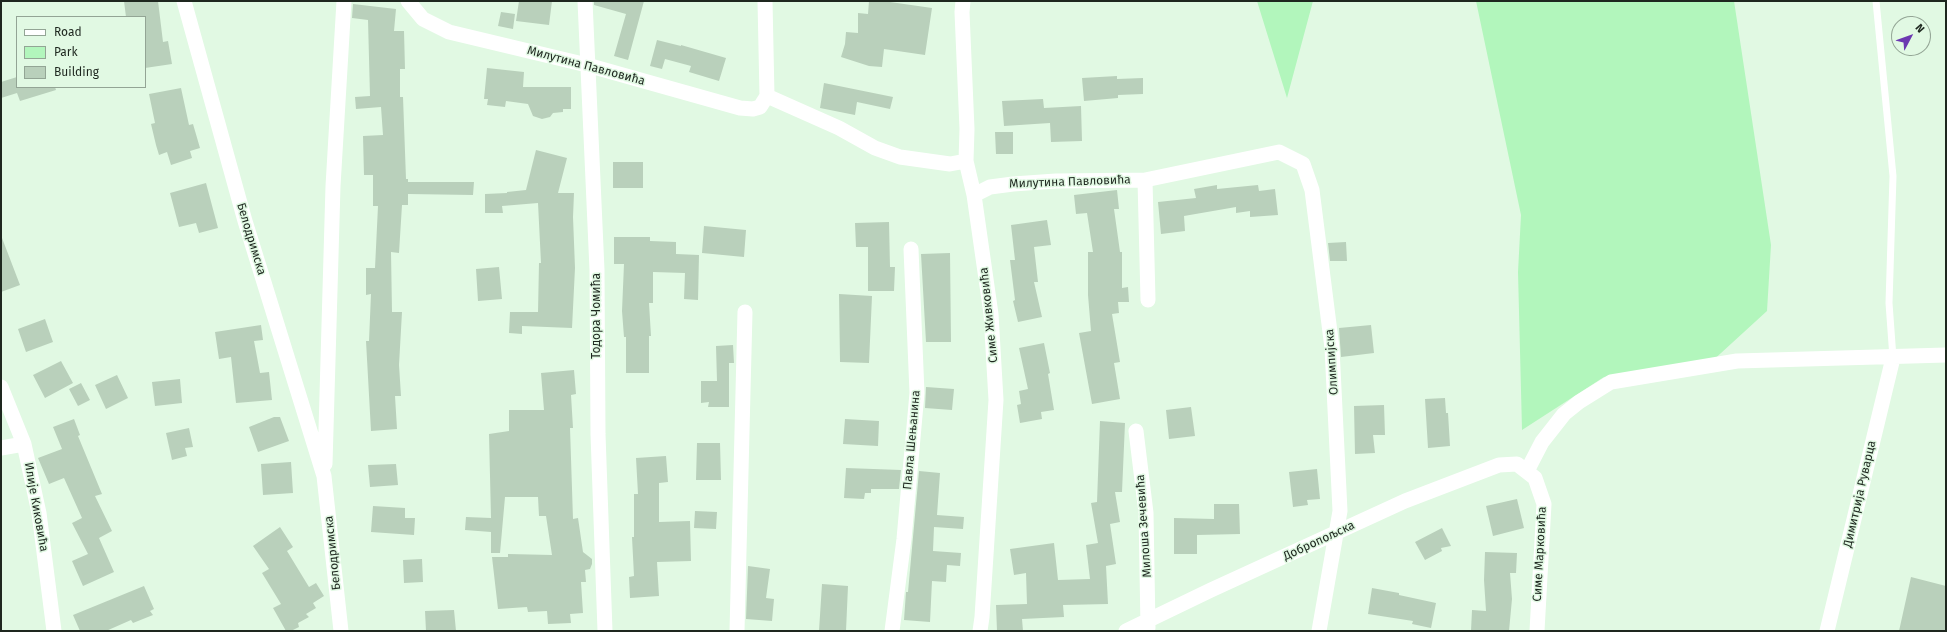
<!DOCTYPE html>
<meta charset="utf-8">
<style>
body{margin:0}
#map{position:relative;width:1947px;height:632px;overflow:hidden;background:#e1f9e3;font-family:"Fira Sans",sans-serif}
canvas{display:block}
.frame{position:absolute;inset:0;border:2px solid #1e271f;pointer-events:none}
.legend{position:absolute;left:16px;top:16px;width:130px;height:72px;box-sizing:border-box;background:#e1f9e3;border:1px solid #93a595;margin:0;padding:5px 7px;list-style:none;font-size:12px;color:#1e271f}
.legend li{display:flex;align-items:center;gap:8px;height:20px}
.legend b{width:20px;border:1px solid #93a595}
.north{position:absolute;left:1891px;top:16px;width:40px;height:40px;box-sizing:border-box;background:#e1f9e3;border:1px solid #93a595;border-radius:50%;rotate:49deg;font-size:11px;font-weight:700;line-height:16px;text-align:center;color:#1e271f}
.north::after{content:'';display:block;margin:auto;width:14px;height:18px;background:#6c39b1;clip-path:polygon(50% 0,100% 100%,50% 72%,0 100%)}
</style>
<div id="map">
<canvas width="1947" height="632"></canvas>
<div class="frame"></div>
<ul class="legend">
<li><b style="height:5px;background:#fff"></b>Road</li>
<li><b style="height:11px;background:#b2f6bc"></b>Park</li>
<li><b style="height:11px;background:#b9d0bb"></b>Building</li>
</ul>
<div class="north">N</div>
</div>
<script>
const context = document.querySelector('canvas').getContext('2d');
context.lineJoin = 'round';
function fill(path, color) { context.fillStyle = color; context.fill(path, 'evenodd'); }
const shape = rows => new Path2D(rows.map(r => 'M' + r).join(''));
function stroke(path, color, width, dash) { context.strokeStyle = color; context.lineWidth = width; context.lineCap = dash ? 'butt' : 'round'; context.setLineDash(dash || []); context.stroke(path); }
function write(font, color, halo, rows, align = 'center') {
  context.font = font + ' "Fira Sans",sans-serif'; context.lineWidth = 3; context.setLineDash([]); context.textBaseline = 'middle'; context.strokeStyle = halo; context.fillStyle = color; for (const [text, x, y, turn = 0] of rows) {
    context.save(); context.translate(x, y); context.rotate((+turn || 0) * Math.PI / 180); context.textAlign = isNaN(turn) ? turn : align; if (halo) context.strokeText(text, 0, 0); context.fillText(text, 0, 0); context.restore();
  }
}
fill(shape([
 [1257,1,1313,1,1287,98],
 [1476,1,1734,1,1771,245,1767,311,1709,364,1604,377,1522,430,1518,272,1521,215]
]), '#b2f6bc');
fill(shape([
 [124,1,158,1,163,42,168,41,172,64,145,68,145,17,126,17],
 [519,1,552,1,549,25,516,21],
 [594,1,644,1,628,60,614,56,626,14,594,5],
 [869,1,883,1,932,8,925,55,884,49,882,67,869,66,841,57,845,44,846,32,858,33,858,13,868,14],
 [353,4,396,9,394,31,404,31,405,69,400,69,400,97,403,97,406,179,408,179,408,182,474,182,473,195,408,194,408,205,402,205,399,253,391,252,392,312,402,312,399,365,401,396,395,396,397,429,371,431,366,341,369,341,371,294,366,295,366,268,375,268,378,206,373,206,373,175,364,175,363,136,383,135,381,107,356,109,355,97,370,96,368,20,352,18],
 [501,12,515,14,513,29,498,26],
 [657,40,681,46,681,45,726,58,719,81,689,72,691,66,665,59,662,69,650,66],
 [487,68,524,72,523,87,571,87,571,109,563,109,563,112,553,113,550,117,542,119,533,116,528,104,506,101,505,107,487,105,488,99,484,99],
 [1117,76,1117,79,1143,78,1143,94,1118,95,1118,98,1084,101,1082,78],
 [17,77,17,87,55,87,56,90,20,101,17,93,1,98,1,82],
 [824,83,893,97,890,109,857,102,855,115,820,108],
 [181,88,189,125,193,124,200,148,190,151,192,158,171,165,167,152,159,155,156,145,151,124,155,123,149,94],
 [1043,99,1044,108,1081,106,1082,141,1051,142,1050,123,1004,126,1002,101],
 [995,132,1013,132,1013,154,996,154],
 [536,150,567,158,558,193,574,193,573,217,575,268,572,328,522,326,522,334,509,333,510,312,538,312,539,263,541,263,538,203,502,206,503,213,485,213,485,194,507,193,507,192,526,190],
 [613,162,643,162,643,188,613,188],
 [206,183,218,228,199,233,196,223,179,227,170,193],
 [1217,185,1217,189,1258,185,1259,191,1275,189,1278,215,1250,217,1250,211,1236,213,1236,207,1184,216,1185,231,1161,234,1158,202,1196,198,1194,189],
 [1117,190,1119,209,1114,209,1120,252,1122,252,1122,288,1128,287,1129,302,1118,302,1119,313,1112,314,1120,362,1114,363,1120,399,1092,404,1079,333,1091,331,1088,295,1088,252,1093,252,1087,213,1076,214,1074,195],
 [1047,220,1051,245,1034,247,1038,282,1034,282,1042,317,1018,322,1013,301,1015,300,1010,260,1015,260,1011,225],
 [889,222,890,267,895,267,894,291,868,291,868,247,856,247,855,223],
 [704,226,746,230,744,257,702,253],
 [614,237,650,237,650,241,676,242,676,254,699,255,698,300,684,299,685,273,653,272,653,303,649,303,651,336,649,336,649,373,626,373,626,337,624,337,622,311,624,264,614,264],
 [1,238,2,238,20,285,1,292],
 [1346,242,1347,261,1330,261,1328,243],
 [950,253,951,342,926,342,921,254],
 [499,267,502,299,478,301,476,269],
 [839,294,872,296,869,363,840,362],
 [45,319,53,342,26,352,18,329],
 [261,325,263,340,254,341,260,373,269,372,272,400,236,403,231,357,219,359,215,332],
 [1371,325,1374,353,1341,357,1339,328],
 [1044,343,1050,373,1048,374,1054,410,1041,412,1042,419,1020,423,1017,405,1021,404,1019,391,1028,389,1019,348],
 [733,345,734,363,729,363,729,407,708,407,709,402,701,403,701,381,717,381,716,346],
 [61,361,73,383,45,398,33,375],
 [574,370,576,394,571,395,573,428,570,428,573,519,578,518,583,552,592,559,592,564,590,569,585,570,586,582,581,582,583,613,570,614,571,623,548,624,547,611,528,612,527,607,498,609,492,557,508,557,508,554,552,555,546,516,539,516,538,497,505,497,500,553,491,553,491,532,465,530,466,517,491,518,489,434,509,431,509,410,544,410,541,373],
 [117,375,128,398,106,409,95,385],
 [180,379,182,403,155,406,152,382],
 [81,383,90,400,78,406,69,389],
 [926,387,954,389,952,410,925,408],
 [1445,398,1446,413,1448,413,1450,446,1428,448,1425,399],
 [1384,405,1385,435,1373,435,1375,453,1355,454,1354,406],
 [1191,407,1195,436,1169,439,1166,410],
 [274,417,280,417,289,441,258,452,249,427],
 [74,419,80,435,78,436,102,494,95,496,112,531,99,538,114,572,83,586,72,561,88,554,72,523,82,518,64,478,49,484,38,458,62,449,53,427],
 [845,419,879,421,878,446,843,444],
 [1100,421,1125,423,1122,492,1115,492,1120,522,1110,524,1116,564,1106,566,1108,604,1063,605,1064,617,1022,619,1023,631,997,631,996,605,1027,604,1026,573,1014,575,1010,549,1054,543,1058,580,1090,579,1086,545,1098,543,1091,503,1097,502],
 [189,428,193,447,185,448,187,456,172,460,166,433],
 [697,443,720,443,721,480,696,480],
 [666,456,668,482,659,483,659,522,690,521,691,561,657,562,659,596,630,598,629,577,634,576,632,537,634,537,634,494,638,494,636,458],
 [291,462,293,493,263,495,261,464],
 [396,464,398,485,370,487,368,465],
 [846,468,901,470,899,489,871,489,871,493,865,493,864,499,844,498],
 [1317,469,1320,499,1307,500,1308,505,1293,507,1289,472],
 [919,471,940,473,937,515,964,517,963,529,934,527,933,551,961,553,960,566,947,565,946,582,932,581,930,622,904,620,906,592,908,592],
 [1517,499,1524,528,1493,536,1486,506],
 [1214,504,1239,504,1240,534,1197,535,1197,554,1174,554,1174,518,1214,519],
 [373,506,405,508,405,518,415,518,414,535,371,532],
 [695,511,717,512,716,529,694,528],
 [280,527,293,547,287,551,309,587,316,583,324,596,313,603,316,608,306,614,309,617,298,623,299,627,291,631,286,631,273,608,281,604,262,573,269,569,253,546],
 [1442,528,1451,546,1441,548,1442,551,1425,560,1415,542],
 [1485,552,1517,553,1516,573,1510,573,1512,599,1509,631,1471,631,1472,610,1486,611,1484,580],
 [422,559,423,582,404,583,403,560],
 [748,566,770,569,766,598,774,599,772,621,746,619],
 [1911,577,1946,586,1946,631,1899,631],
 [822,584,848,586,846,631,819,631],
 [144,586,154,609,150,611,153,615,133,623,131,620,106,631,80,631,73,615],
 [1372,588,1399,593,1399,595,1436,603,1431,628,1412,624,1413,621,1368,614],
 [454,610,456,631,426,631,425,611]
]), '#b9d0bb');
stroke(shape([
 [1876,1,1893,176,1889,303,1893,358]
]), '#fff', 7);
stroke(shape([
 [184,1,245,221,324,476,341,631],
 [408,1,423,19,449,32,587,65,740,108,753,109,760,107,767,96],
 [585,1,597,270,598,434,605,631],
 [765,1,767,96],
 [963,1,962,12,967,129,966,161,974,195,991,314,996,400,982,617,980,631],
 [767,96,839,128,875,148,900,157,950,164,966,161],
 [1145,180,1148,300],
 [974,195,990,187,1013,184,1056,181,1145,180,1279,152,1303,164,1312,190,1332,348,1340,511,1319,631],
 [1,387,24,444,39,513,54,631],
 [1136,431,1146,513,1148,628],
 [1,448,24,444],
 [325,464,333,186,344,1],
 [1527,471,1542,442,1564,414,1579,402,1611,382,1737,361,1946,355],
 [737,631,745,312],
 [892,631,904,539,917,393,911,249],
 [1126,631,1211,590,1405,501,1499,465,1517,464,1535,478,1544,504,1537,631],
 [1827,631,1893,358]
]), '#fff', 15);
write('12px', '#1e271f', '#e1f9e3', [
 ["Милутина Павловића",586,66,15],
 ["Милутина Павловића",1070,182,-2],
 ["Белодримска",251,239,73],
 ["Симе Живковића",989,315,-96],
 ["Тодора Чомића",597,316,-90],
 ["Олимпијска",1332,362,-94],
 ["Павла Шењанина",912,440,-85],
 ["Димитрија Руварца",1860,494,-77],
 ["Илије Киковића",36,507,80],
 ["Милоша Зечевића",1144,526,-94],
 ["Добропољска",1319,541,-25],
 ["Белодримска",333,553,-96],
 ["Симе Марковића",1540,554,-87]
]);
</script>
